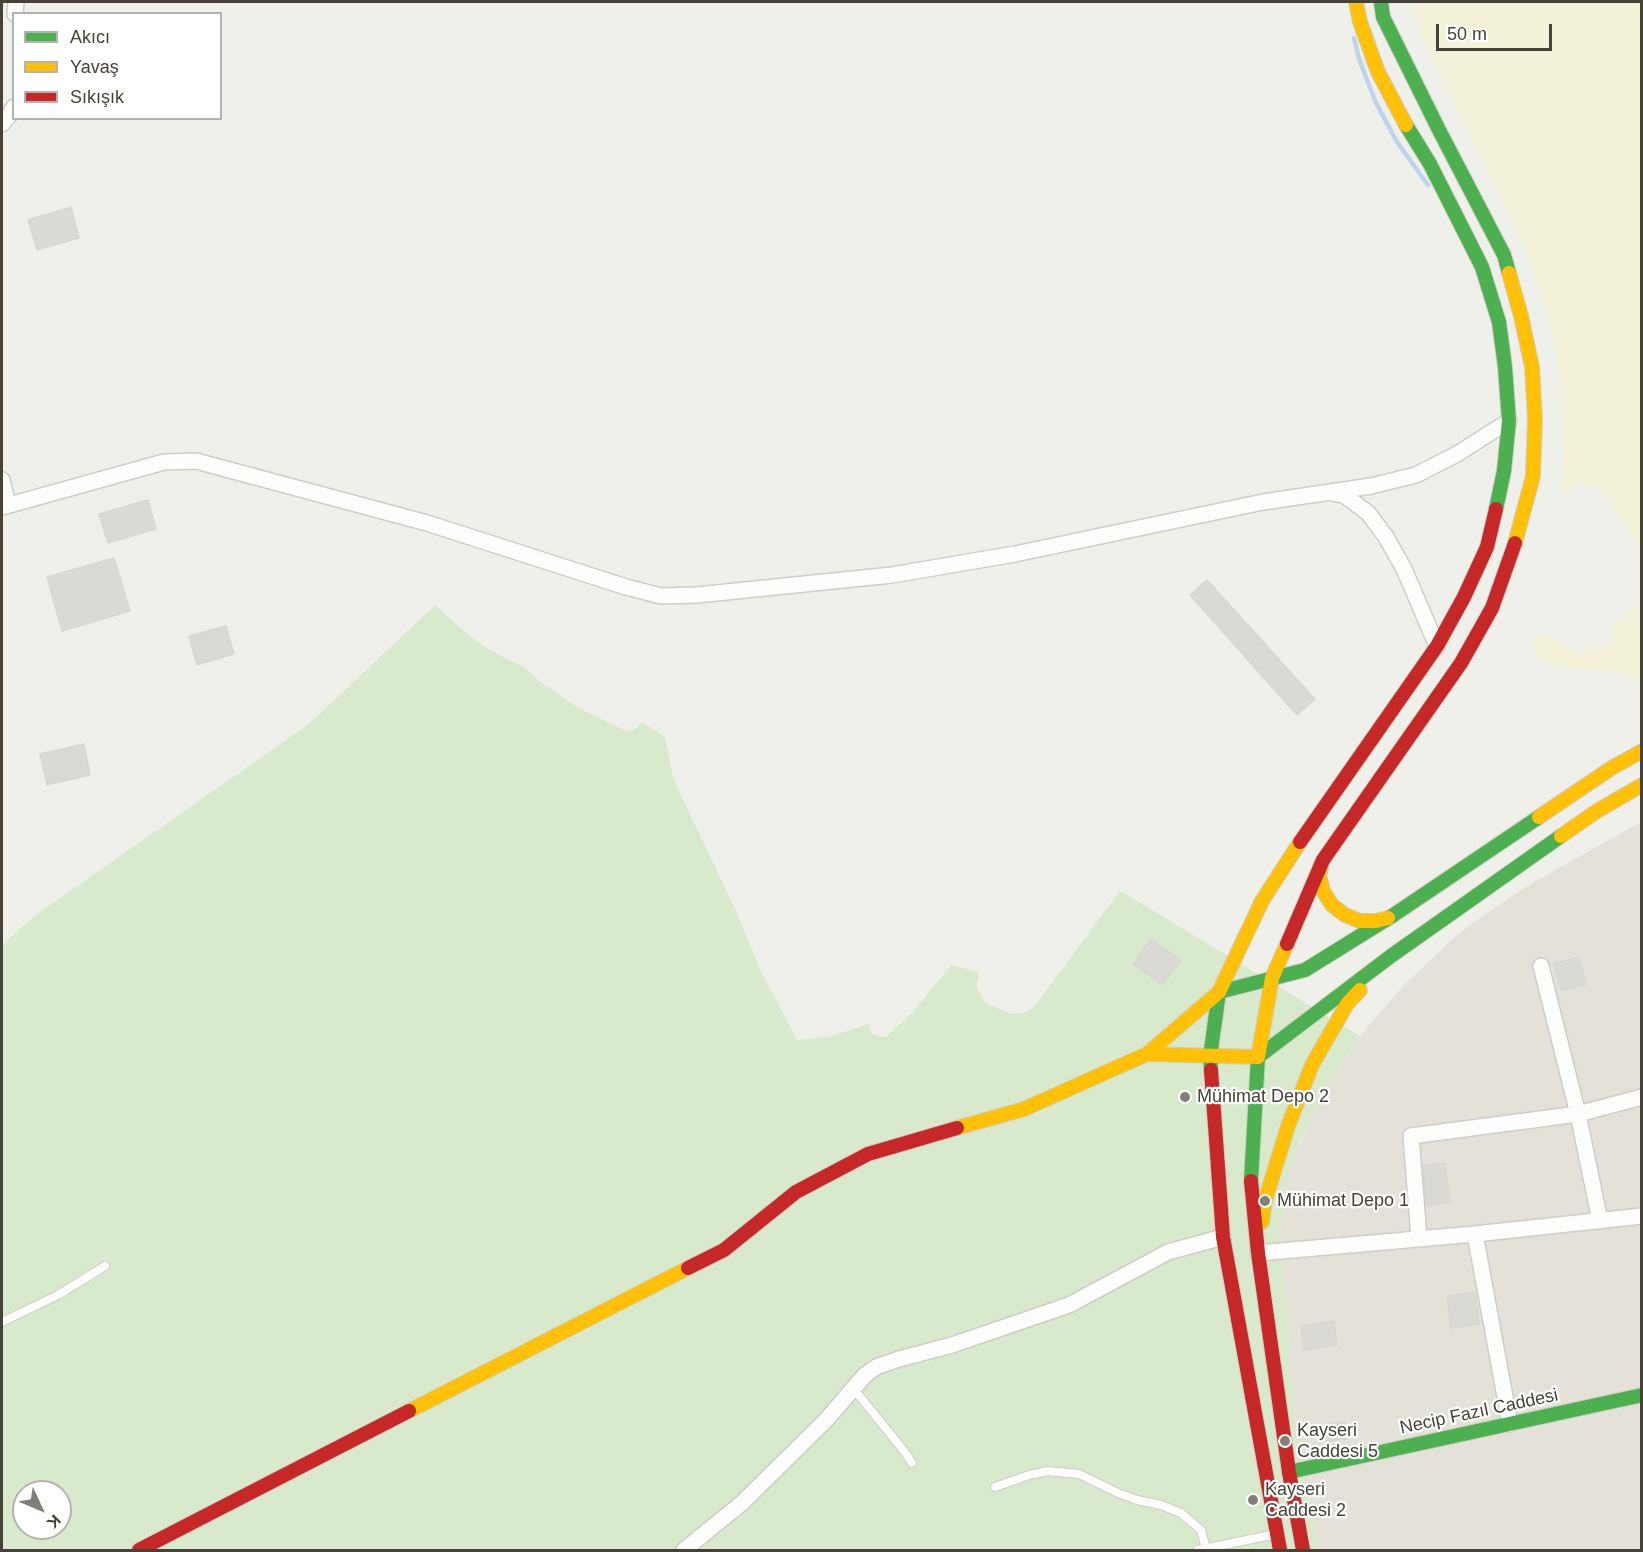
<!DOCTYPE html>
<meta charset="utf-8">
<style>
body{margin:0}
#map{position:relative;width:1643px;height:1552px;overflow:hidden;background:#f0f0eb;font-family:Helvetica,sans-serif}
canvas{display:block}
.frame{position:absolute;inset:0;border:3px solid #464237;pointer-events:none}
.legend{position:absolute;left:12px;top:12px;width:210px;height:108px;box-sizing:border-box;background:#fff;border:2px solid #b5b3af;margin:0;padding:8px 10px;list-style:none;font-size:18px;color:#464237}
.legend li{display:flex;align-items:center;gap:12px;height:30px}
.legend b{width:30px;border:2px solid #b5b3af}
.north{position:absolute;left:12px;top:1480px;width:60px;height:60px;box-sizing:border-box;background:#fff;border:2px solid #b5b3af;border-radius:50%;rotate:134deg;font-size:16px;font-weight:700;line-height:24px;text-align:center;color:#464237}
.north::after{content:'';display:block;margin:auto;width:21px;height:27px;background:#827f76;clip-path:polygon(50% 0,100% 100%,50% 72%,0 100%)}
.scale{position:absolute;left:1436px;top:24px;width:116px;height:27px;box-sizing:border-box;border:3px solid #464237;border-top:0;padding-left:8px;font-size:18px;line-height:21px;white-space:nowrap;color:#464237;-webkit-text-stroke:4px #fff;paint-order:stroke}
</style>
<div id="map">
<canvas width="1643" height="1552"></canvas>
<div class="frame"></div>
<ul class="legend">
<li><b style="height:8px;background:#4caf50"></b>Akıcı</li>
<li><b style="height:8px;background:#ffc107"></b>Yavaş</li>
<li><b style="height:8px;background:#c62828"></b>Sıkışık</li>
</ul>
<div class="north">K</div>
<div class="scale">50 m</div>
</div>
<script>
const context = document.querySelector('canvas').getContext('2d');
context.lineJoin = 'round';
function fill(path, color) { context.fillStyle = color; context.fill(path, 'evenodd'); }
const shape = rows => new Path2D(rows.map(r => 'M' + r).join(''));
function stroke(path, color, width, dash) { context.strokeStyle = color; context.lineWidth = width; context.lineCap = dash ? 'butt' : 'round'; context.setLineDash(dash || []); context.stroke(path); }
function write(font, color, halo, rows, align = 'center') {
  context.font = font + ' Helvetica,sans-serif'; context.lineWidth = 4.5; context.setLineDash([]); context.textBaseline = 'middle'; context.strokeStyle = halo; context.fillStyle = color; for (const [text, x, y, turn = 0] of rows) {
    context.save(); context.translate(x, y); context.rotate((+turn || 0) * Math.PI / 180); context.textAlign = isNaN(turn) ? turn : align; if (halo) context.strokeText(text, 0, 0); context.fillText(text, 0, 0); context.restore();
  }
}
fill(shape([
 [1641,822,1641,1550,1318,1550,1295,1415,1280,1238,1286,1189,1292,1165,1310,1120,1325,1091,1360,1036,1402,987,1449,942,1474,922,1527,886]
]), '#e4e2d8');
fill(shape([
 [435,605,459,627,474,639,490,650,525,668,541,682,575,706,624,730,629,731,635,729,642,722,665,737,673,777,681,795,735,909,760,969,797,1040,828,1037,869,1024,869,1028,874,1035,884,1037,888,1035,913,1012,951,965,979,972,977,986,979,992,986,1003,1009,1013,1020,1014,1025,1012,1034,1007,1119,892,1124,893,1360,1036,1325,1091,1310,1120,1300,1142,1286,1189,1280,1237,1295,1415,1318,1550,2,1550,2,945,33,917,309,724],
 [24,1492,60,1492,60,1528,24,1528]
]), '#d9eacc');
fill(shape([
 [1409,2,1641,2,1641,549,1604,494,1599,489,1593,485,1579,484,1566,489,1561,494,1564,462,1562,400,1554,340,1538,284,1517,231,1423,39],
 [1641,604,1641,680,1624,676,1612,672,1554,666,1543,661,1539,658,1534,648,1533,637,1550,635,1562,645,1570,648,1587,651,1595,650,1613,642,1610,627]
]), '#f3f1d7');
stroke(shape([
 [1354,38,1359,59,1376,103,1397,142,1428,185]
]), '#bed3ec', 4.5);
const building = shape([
 [71,207,79,238,37,250,28,220,71,207],
 [148,500,156,529,108,543,99,514,148,500],
 [114,558,130,611,62,631,47,577,114,558],
 [1207,580,1315,699,1297,715,1190,595,1207,580],
 [226,626,234,654,197,665,189,636,226,626],
 [84,744,90,775,47,785,40,754,84,744],
 [1151,939,1181,960,1162,985,1133,964,1151,939],
 [1579,957,1586,984,1561,991,1554,964,1579,957],
 [1445,1163,1450,1202,1426,1205,1423,1166,1445,1163],
 [1475,1292,1479,1324,1451,1328,1447,1296,1475,1292],
 [1334,1321,1337,1345,1304,1350,1301,1326,1334,1321],
 [1345,1422,1347,1439,1327,1441,1325,1424,1345,1422]
]);
fill(building, '#dad9d3');
stroke(building, '#d8d7d1', 1.5);
const lane = shape([
 [2,1322,58,1295,105,1266],
 [853,1388,904,1451,912,1463],
 [995,1487,1029,1475,1048,1471,1079,1474,1118,1493,1137,1500,1161,1505,1181,1513,1201,1530,1206,1549],
 [1198,1550,1276,1534]
]);
const street = shape([
 [15,14,16,2],
 [2,124,8,117,14,107],
 [2,480,8,505],
 [1332,493,1344,495,1368,513,1386,537,1404,569,1437,646],
 [2,507,164,462,196,461,427,523,626,587,661,596,697,595,892,575,1015,554,1263,502,1371,486,1416,475,1457,454,1509,421],
 [1541,966,1578,1114,1600,1221],
 [1475,1234,1510,1424],
 [1419,1238,1411,1136,1578,1114,1642,1097],
 [1258,1253,1475,1234,1642,1216],
 [684,1550,742,1503,827,1419,865,1375,876,1367,899,1359,952,1345,1069,1305,1168,1252,1223,1237]
]);
const fast = shape([
 [1381,2,1383,17,1439,130,1504,255,1509,273],
 [1406,125,1430,164,1482,267,1499,322,1505,367,1509,421,1504,471,1496,509],
 [1211,1070,1210,1057,1219,992,1305,970,1392,916,1539,817],
 [1251,1181,1258,1057,1391,956,1561,836],
 [1289,1472,1642,1395]
]);
const slow = shape([
 [1356,2,1360,22,1378,72,1406,125],
 [1509,273,1521,316,1532,367,1535,419,1533,476,1515,543],
 [1539,817,1610,769,1642,751],
 [1561,836,1597,811,1642,785],
 [1321,867,1319,875,1323,891,1332,905,1345,915,1360,921,1376,921,1388,918],
 [1147,1054,1258,1057,1272,978,1287,944],
 [957,1128,1024,1109,1147,1054,1219,992,1262,901,1300,842],
 [1262,1222,1265,1201,1288,1126,1312,1065,1347,1004,1360,990],
 [409,1411,688,1268]
]);
const jam = shape([
 [1300,842,1437,646,1464,597,1487,547,1496,509],
 [1287,944,1323,860,1461,663,1492,608,1515,543],
 [1211,1070,1223,1237,1280,1550],
 [1251,1181,1258,1253,1289,1472,1303,1550],
 [688,1268,724,1250,796,1192,868,1154,957,1128],
 [139,1550,409,1411]
]);
stroke(lane, '#cecdc8', 10);
stroke(street, '#cecdc8', 18);
stroke(fast, '#cecdc2', 16);
stroke(slow, '#cecdc2', 16);
stroke(jam, '#cecdc2', 16);
stroke(lane, '#fdfdfc', 8);
stroke(street, '#fdfdfc', 15);
stroke(fast, '#4caf50', 14);
stroke(slow, '#ffc107', 14);
stroke(jam, '#c62828', 14);
for (const [x, y, r, color] of [
 [1185,1097,6,"#827f76"],
 [1265,1201,6,"#827f76"],
 [1285,1441,6,"#827f76"],
 [1253,1500,6,"#827f76"]
]) { const dot = new Path2D(); dot.arc(x, y, r, 0, 2 * Math.PI); context.fillStyle = color; context.fill(dot); stroke(dot, '#fff', 2); }
write('18px', '#464237', '#fff', [
 ["Mühimat Depo 2",1197,1097],
 ["Mühimat Depo 1",1277,1201],
 ["Kayseri",1297,1431],
 ["Caddesi 5",1297,1452],
 ["Kayseri",1265,1490],
 ["Caddesi 2",1265,1511]
], 'left');
write('18px', '#464237', '#fff', [
 ["Necip Fazıl Caddesi",1479,1412,-12]
]);
</script>
